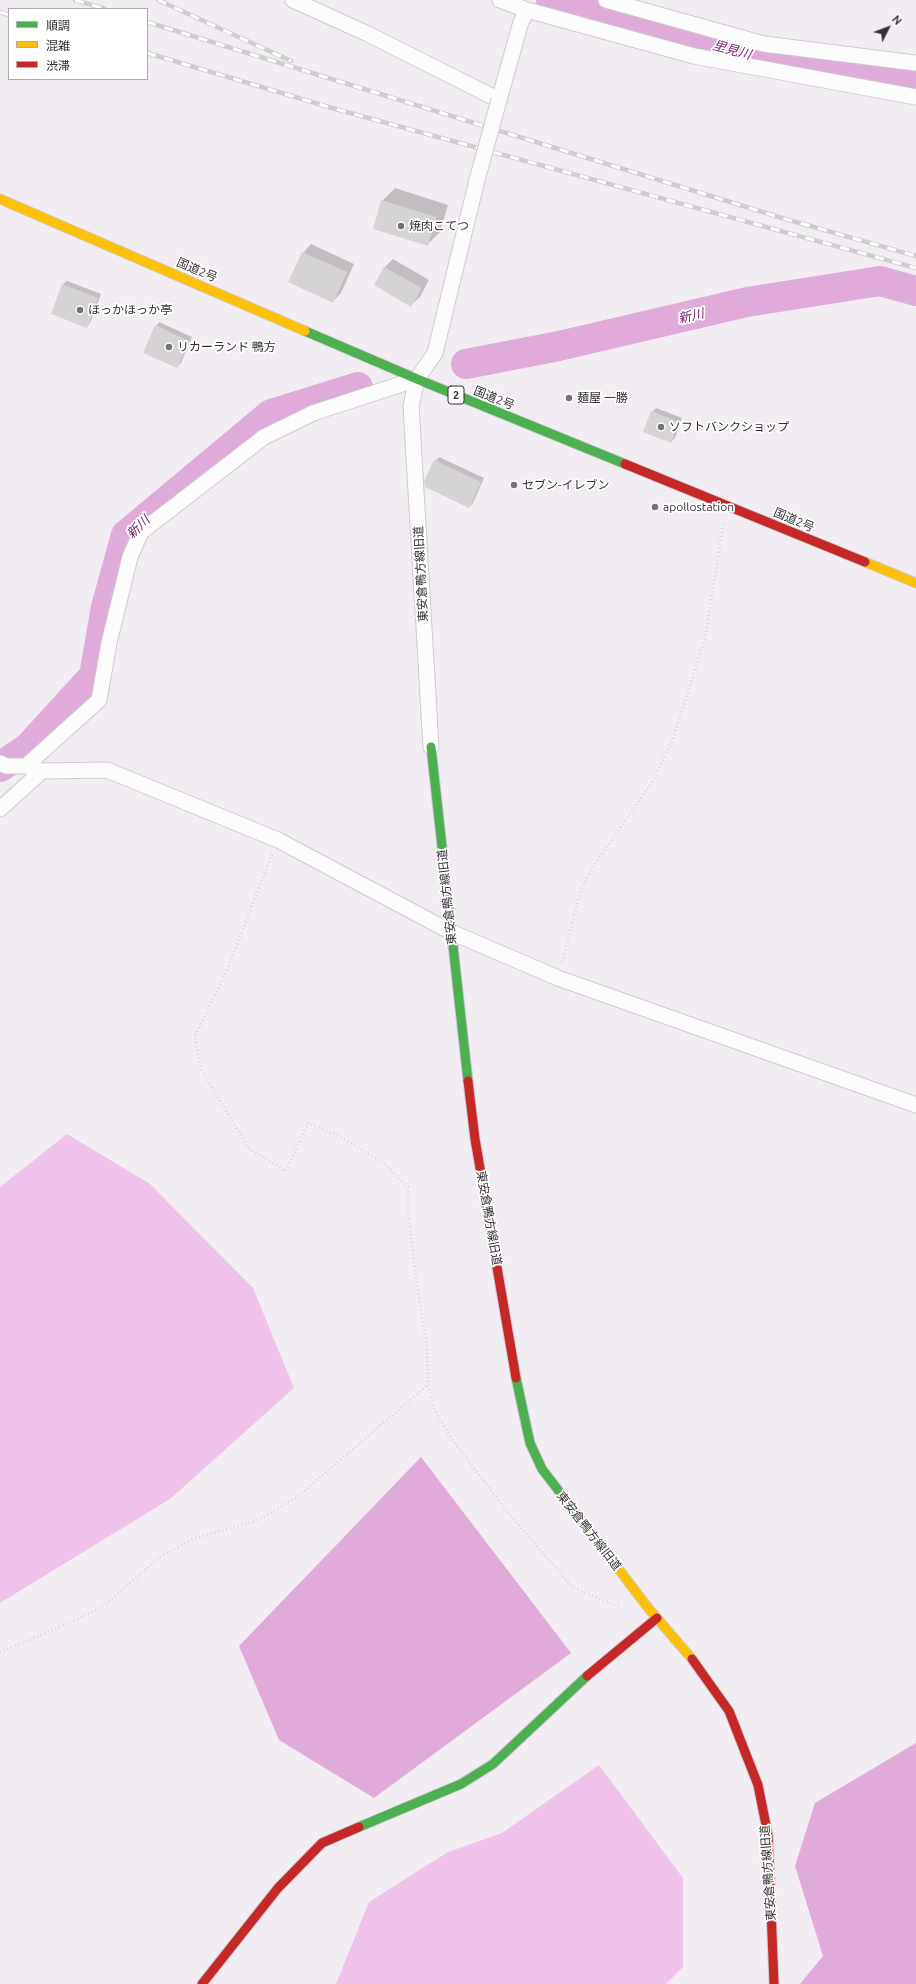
<!DOCTYPE html>
<meta charset="utf-8">
<style>
body{margin:0}
#map{position:relative;width:916px;height:1984px;overflow:hidden;background:#f2edf2;font-family:Ubuntu,"Noto Sans JP",sans-serif}
canvas{display:block}
.legend{position:absolute;left:8px;top:8px;width:140px;height:72px;box-sizing:border-box;background:#fff;border:1px solid #adacad;margin:0;padding:5px 7px;list-style:none;font-size:12px;color:#332f32}
.legend li{display:flex;align-items:center;gap:8px;height:20px}
.legend b{width:20px;border:1px solid #adacad}
.north{position:absolute;left:868px;top:8px;width:40px;height:40px;-webkit-text-stroke:3px #fff;paint-order:stroke;rotate:48deg;font-size:11px;font-weight:700;line-height:16px;text-align:center;color:#332f32}
.north::after{content:'';display:block;margin:auto;width:14px;height:18px;background:#332f32;clip-path:polygon(50% 0,100% 100%,50% 72%,0 100%)}
</style>
<div id="map">
<canvas width="916" height="1984"></canvas>
<ul class="legend">
<li><b style="height:5px;background:#4caf50"></b>順調</li>
<li><b style="height:5px;background:#ffc107"></b>混雑</li>
<li><b style="height:5px;background:#c62828"></b>渋滞</li>
</ul>
<div class="north">N</div>
</div>
<script>
const context = document.querySelector('canvas').getContext('2d');
context.lineJoin = 'round';
function fill(path, color) { context.fillStyle = color; context.fill(path, 'evenodd'); }
const shape = rows => new Path2D(rows.map(r => 'M' + r).join(''));
function stroke(path, color, width, dash) { context.strokeStyle = color; context.lineWidth = width; context.lineCap = dash ? 'butt' : 'round'; context.setLineDash(dash || []); context.stroke(path); }
function write(font, color, halo, rows, align = 'center') {
  context.font = font + ' Ubuntu,"Noto Sans JP",sans-serif'; context.lineWidth = 3.5; context.setLineDash([]); context.textBaseline = 'middle'; context.strokeStyle = halo; context.fillStyle = color; for (const [text, x, y, turn = 0] of rows) {
    context.save(); context.translate(x, y); context.rotate((+turn || 0) * Math.PI / 180); context.textAlign = isNaN(turn) ? turn : align; if (halo) context.strokeText(text, 0, 0); context.fillText(text, 0, 0); context.restore();
  }
}
fill(shape([
 [67,1134,150,1184,253,1288,294,1388,170,1499,0,1603,0,1187],
 [599,1765,683,1878,683,1967,666,1984,336,1984,369,1902,448,1852,502,1833]
]), '#eec2e9');
fill(shape([
 [421,1457,571,1653,374,1798,279,1740,239,1646],
 [916,1743,916,1984,800,1984,823,1956,795,1866,815,1803]
]), '#e0aad9');
fill(shape([
 [395,188,448,205,440,232,427,245,382,201],
 [311,244,354,264,341,293,333,301,303,253],
 [393,259,429,280,420,297,411,305,385,267],
 [67,281,101,294,90,323,86,327,63,284],
 [159,322,192,337,181,363,177,367,156,326],
 [656,408,682,418,675,438,671,442,652,412],
 [439,457,484,478,473,503,469,507,435,461]
]), '#0003');
stroke(shape([
 [551,0,585,12,768,60,916,81],
 [466,364,559,346,747,302,880,281,916,291],
 [0,767,28,748,94,676,106,607,126,535,271,414,358,387]
]), '#e0aad9', 30);
fill(shape([
 [381,200,436,217,428,246,373,229],
 [302,252,347,272,333,303,288,282],
 [384,267,422,288,411,307,374,285],
 [62,284,98,298,87,328,51,314],
 [155,325,189,341,177,368,143,353],
 [651,411,679,422,671,443,643,432],
 [434,460,481,482,469,508,425,487,424,481]
]), '#d5d3d3');
const street = shape([
 [293,0,368,34,499,100,521,22,527,10],
 [500,0,527,10,694,56,916,97],
 [606,0,764,44,916,63],
 [417,379,411,406,431,747],
 [0,763,6,766,26,766,42,771,107,770,278,840,451,932,558,978,916,1105],
 [26,766,99,700,109,643,130,557,141,532,264,437,313,413,417,379,435,353,477,180],
 [0,809,42,771]
]);
const fast = shape([
 [305,331,417,379,625,464],
 [431,747,468,1081],
 [516,1378,530,1443,542,1469,585,1525],
 [359,1827,461,1784,493,1764,587,1676]
]);
const slow = shape([
 [0,199,305,331],
 [865,562,916,583],
 [585,1525,649,1609,692,1659]
]);
const jam = shape([
 [625,464,865,562],
 [468,1081,475,1139,516,1378],
 [692,1659,729,1711,758,1785,768,1835,774,1984],
 [587,1676,657,1618],
 [202,1984,278,1888,322,1843,359,1827]
]);
stroke(street, '#cecace', 17);
stroke(fast, '#cecace', 11);
stroke(slow, '#cecace', 11);
stroke(jam, '#cecace', 11);
stroke(shape([
 [272,854,228,968,195,1036,200,1067,248,1148,286,1171,308,1123,339,1136,384,1163,408,1187,408,1212,417,1286,427,1346,428,1385,435,1410,452,1440,506,1510,572,1587,614,1605,622,1606],
 [562,962,582,887,599,858,653,781,673,739,705,638,723,524],
 [0,1652,67,1624,105,1605,160,1557,191,1540,258,1520,297,1497,428,1385]
]), '#d5d3d4', 2.5, [1, 3]);
stroke(street, '#fdfcfd', 15);
stroke(fast, '#4caf50', 9);
stroke(slow, '#ffc107', 9);
stroke(jam, '#c62828', 9);
const rail = shape([
 [75,0,105,9],
 [158,0,291,61],
 [0,12,9,15],
 [147,22,782,218,916,256],
 [147,53,332,108,916,268]
]);
stroke(rail, '#cdcdcd', 4.5);
stroke(rail, '#fff', 3, [9]);
const streetBridge = shape([
 [477,180,499,100]
]);
stroke(streetBridge, '#cecace', 17, []);
stroke(streetBridge, '#fdfcfd', 15);
for (const [x, y, r, color] of [
 [401,226,4,"#767275"],
 [80,310,4,"#767275"],
 [169,347,4,"#767275"],
 [569,398,4,"#767275"],
 [661,427,4,"#767275"],
 [514,485,4,"#767275"],
 [655,507,4,"#767275"]
]) { const dot = new Path2D(); dot.arc(x, y, r, 0, 2 * Math.PI); context.fillStyle = color; context.fill(dot); stroke(dot, '#fff', 1.5); }
for (const [x, y, w] of [
 [456,395,16]
]) { const box = new Path2D(); box.roundRect(x - w / 2, y - 9, w, 18, 3); context.fillStyle = '#fff'; context.fill(box); stroke(box, '#332f32', 1); }
write('bold 11px', '#332f32', null, [
 ["2",456,395]
]);
write('12px', '#332f32', '#fff', [
 ["焼肉こてつ",409,226],
 ["ほっかほっか亭",88,310],
 ["リカーランド 鴨方",177,347],
 ["麺屋 一勝",577,398],
 ["ソフトバンクショップ",669,427],
 ["セブン-イレブン",522,485],
 ["apollostation",663,507]
], 'left');
write('12px', '#332f32', '#fff', [
 ["国道2号",197,270,23],
 ["国道2号",494,398,22],
 ["国道2号",794,520,23],
 ["東安倉鴨方線旧道",421,574,-93],
 ["東安倉鴨方線旧道",447,897,-96],
 ["東安倉鴨方線旧道",489,1218,80],
 ["東安倉鴨方線旧道",589,1531,52],
 ["東安倉鴨方線旧道",768,1873,-94]
]);
write('italic 13px', '#731b6b', '#fff', [
 ["里見川",732,50,15],
 ["新川",691,316,-13],
 ["新川",138,527,-44]
]);
</script>
